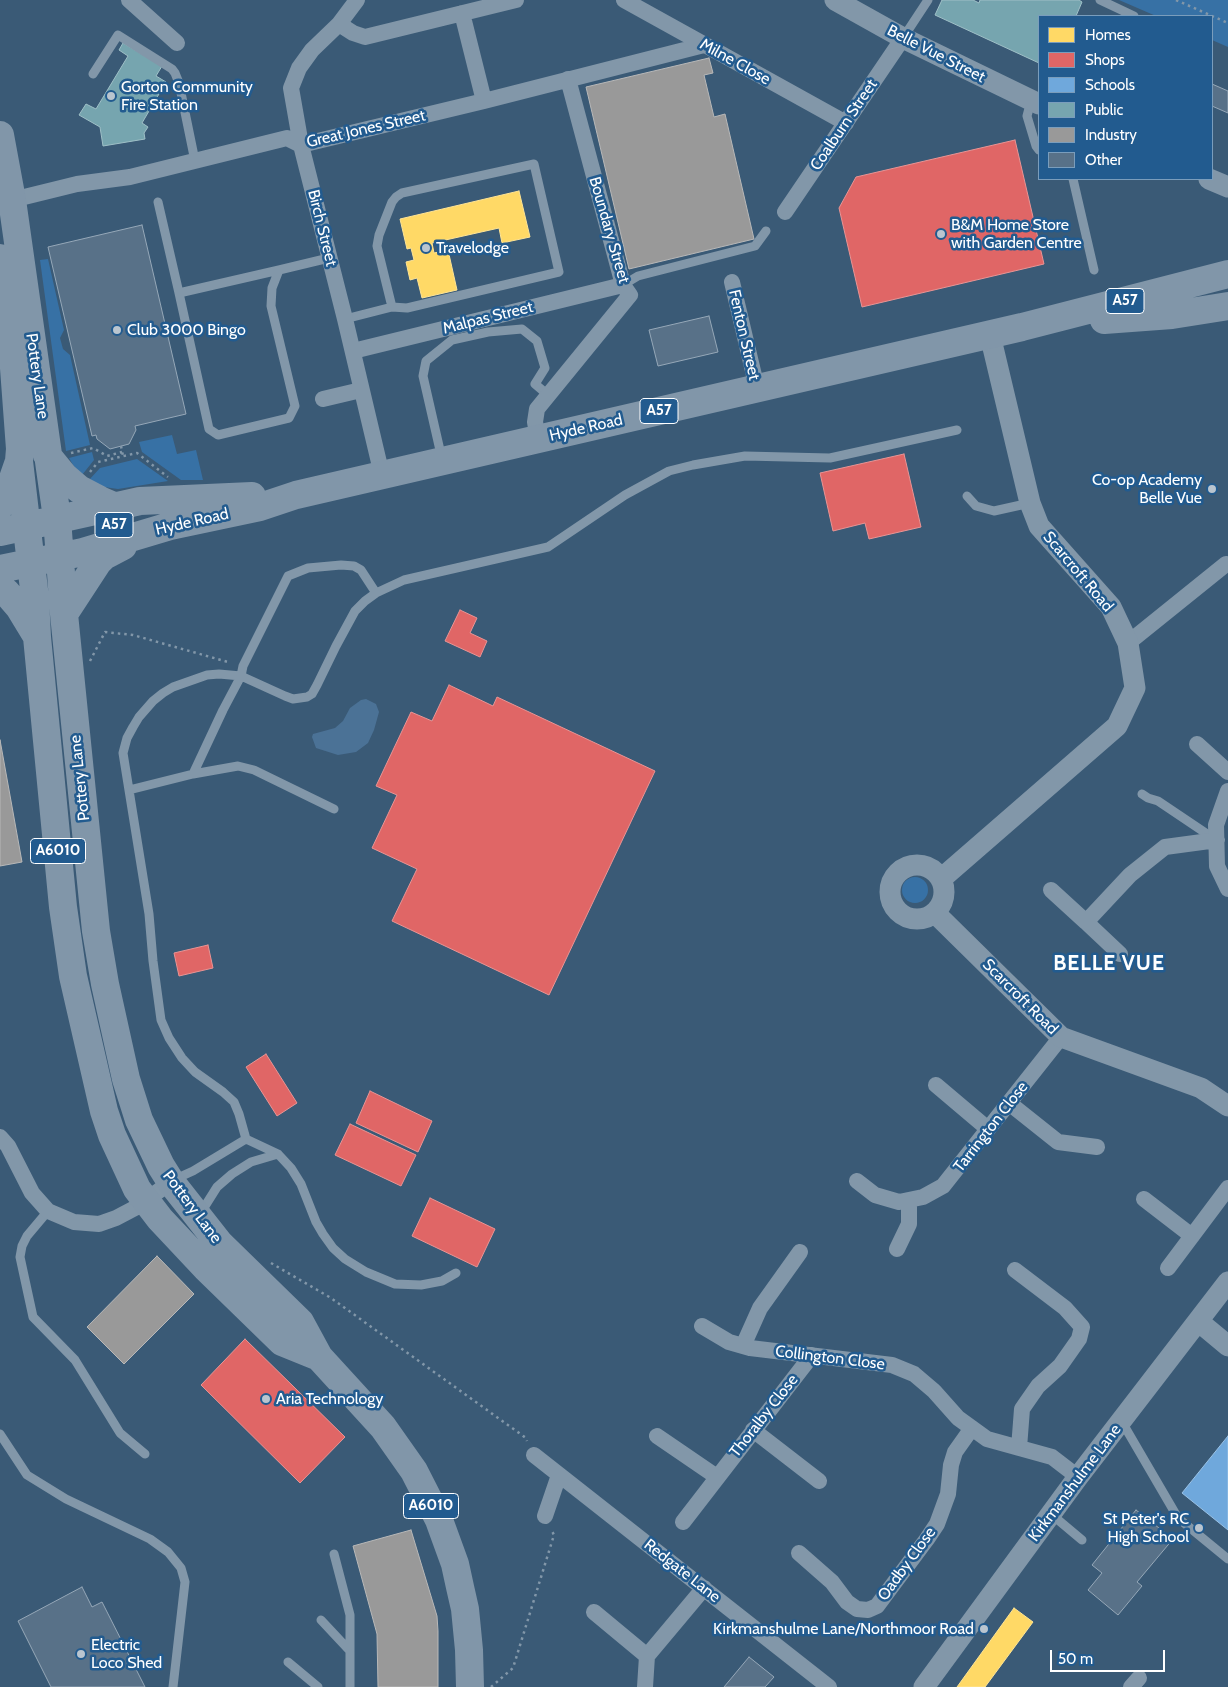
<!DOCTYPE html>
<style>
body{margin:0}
#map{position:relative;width:1228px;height:1687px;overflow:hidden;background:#3a5a76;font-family:Cabin,sans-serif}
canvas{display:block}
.legend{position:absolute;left:1038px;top:15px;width:175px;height:165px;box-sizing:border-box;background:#225b8f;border:1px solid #7a9dbc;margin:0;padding:6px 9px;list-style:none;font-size:15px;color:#fff}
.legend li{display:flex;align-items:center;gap:10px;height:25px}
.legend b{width:25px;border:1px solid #7a9dbc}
.scale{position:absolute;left:1050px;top:1650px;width:115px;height:22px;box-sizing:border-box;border:2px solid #fff;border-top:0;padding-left:6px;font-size:15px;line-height:18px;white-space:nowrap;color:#fff;-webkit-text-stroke:4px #225b8f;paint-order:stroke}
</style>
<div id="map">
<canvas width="1228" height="1687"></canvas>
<ul class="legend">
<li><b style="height:14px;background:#ffd966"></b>Homes</li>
<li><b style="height:14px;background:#e06666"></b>Shops</li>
<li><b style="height:14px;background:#6fa8dc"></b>Schools</li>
<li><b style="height:14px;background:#76a5af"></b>Public</li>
<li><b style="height:14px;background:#999"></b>Industry</li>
<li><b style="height:14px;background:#587188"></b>Other</li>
</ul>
<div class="scale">50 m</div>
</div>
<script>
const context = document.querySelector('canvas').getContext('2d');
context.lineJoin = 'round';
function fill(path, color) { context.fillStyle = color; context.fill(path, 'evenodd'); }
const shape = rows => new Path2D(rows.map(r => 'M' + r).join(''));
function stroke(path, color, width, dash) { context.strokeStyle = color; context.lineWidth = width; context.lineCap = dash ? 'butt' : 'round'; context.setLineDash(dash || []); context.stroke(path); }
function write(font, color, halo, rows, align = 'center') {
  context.font = font + ' Cabin,sans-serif'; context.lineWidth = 5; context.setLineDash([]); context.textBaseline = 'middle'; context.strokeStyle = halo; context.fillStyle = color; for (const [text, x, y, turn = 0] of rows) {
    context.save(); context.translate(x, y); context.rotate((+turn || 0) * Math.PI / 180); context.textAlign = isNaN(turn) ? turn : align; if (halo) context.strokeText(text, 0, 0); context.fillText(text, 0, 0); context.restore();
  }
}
fill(shape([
 [1119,0,1228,0,1228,47,1212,40,1212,16,1156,16],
 [48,259,64,330,60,338,63,349,70,355,90,445,66,451,40,260],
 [172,435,177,454,196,450,203,480,181,480,142,452,139,442],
 [92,452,94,460,82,475,76,470,69,458],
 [137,459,168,481,118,489,104,487,89,480,100,468],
 '902 890a13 13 0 1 1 26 0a13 13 0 1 1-26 0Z'
]), '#3771a5');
fill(shape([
 [366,699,376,704,379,712,374,730,368,743,356,752,338,755,316,748,312,737,313,734,335,728,343,721,350,708,361,700]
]), '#4b7296');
const homes = shape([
 [519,191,530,237,502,243,499,228,432,243,434,253,448,250,457,290,422,298,417,278,410,280,406,262,414,260,411,248,407,249,400,219,519,191],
 [1014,1608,1033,1622,985,1687,957,1687,1014,1608]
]);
fill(homes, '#ffd966');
stroke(homes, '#ffe494', 1);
const shops = shape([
 [1015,140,1044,264,862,307,839,208,856,177,1015,140],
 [904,454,921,527,869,539,865,523,833,531,820,473,904,454],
 [460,610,477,618,470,633,487,641,480,657,445,641,460,610],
 [449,685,493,706,497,697,655,771,549,995,392,921,417,869,372,848,397,795,376,786,411,712,432,721,449,685],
 [208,945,213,968,179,976,174,953,208,945],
 [266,1054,297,1103,277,1116,246,1067,266,1054],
 [370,1091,432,1121,418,1152,356,1123,370,1091],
 [350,1124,416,1155,401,1186,335,1155,350,1124],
 [430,1198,495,1229,477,1267,412,1236,430,1198],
 [245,1339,345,1437,300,1483,201,1385,245,1339]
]);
fill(shops, '#e06666');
stroke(shops, '#e99494', 1);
const schools = shape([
 [1228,1436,1228,1530,1182,1493,1228,1436]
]);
fill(schools, '#6fa8dc');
stroke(schools, '#9ac2e6', 1);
const public = shape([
 [942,0,973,0,979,3,980,0,1079,0,1082,2,1076,16,1039,16,1039,63,935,15,942,0],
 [123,43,162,66,156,76,166,82,142,123,148,127,144,133,145,139,103,146,100,127,79,115,86,104,96,109,128,56,119,50,123,43]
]);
fill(public, '#76a5af');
stroke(public, '#9fc0c7', 1);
const industry = shape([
 [709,58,713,73,704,75,714,117,725,114,754,239,629,269,586,87,709,58],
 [0,740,22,862,0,866,0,740],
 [157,1256,194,1294,124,1364,87,1327,157,1256],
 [411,1530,437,1616,438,1631,438,1687,378,1687,377,1634,353,1546,411,1530]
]);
fill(industry, '#999');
stroke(industry, '#b8b8b8', 1);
const building = shape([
 [1212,84,1228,91,1228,113,1212,106,1212,84],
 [142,225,186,414,135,426,136,430,129,444,110,449,97,439,96,435,92,436,48,247,142,225],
 [709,316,718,352,658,366,649,330,709,316],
 [1136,1510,1173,1539,1137,1582,1142,1586,1118,1615,1088,1590,1102,1573,1092,1565,1136,1510],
 [82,1587,92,1607,102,1602,145,1687,51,1687,18,1621,82,1587],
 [749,1657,774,1677,765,1687,724,1687,749,1657]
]);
fill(building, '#587188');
stroke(building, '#96a8b8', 1);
stroke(shape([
 [1176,0,1228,23],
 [121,446,123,456],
 [71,453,93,448,107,456,122,452],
 [90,472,98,462,137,453,168,477],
 [90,661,105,632,133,635,228,662],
 [271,1263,331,1298,526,1438,527,1441],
 [491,1687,513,1668,554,1535,551,1529]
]), '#8297a9', 2.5, [2.5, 4]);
stroke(shape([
 [1100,0,1134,16],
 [903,38,928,0],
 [93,74,118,35,172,69,175,73,179,83,195,161],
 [1031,101,1027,116,1036,146,1039,150],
 [1073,179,1094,270],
 [158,202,179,293],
 [279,270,272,288,271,306,295,406,289,418,218,435,209,429,179,293,279,270,329,258],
 [623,285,638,276,755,246,766,231],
 [345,319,392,307,377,246,379,235,392,202,396,197,402,193,534,164,559,272,407,308,392,307],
 [442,459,423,376,426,361,452,340,488,332,522,329,537,341,545,368,535,384,548,395],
 [967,496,976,506,994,511,1030,503],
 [193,774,223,710,241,676,243,666,288,576,308,568,341,565,354,566,361,570,376,593],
 [129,790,193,774,238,766,254,770,334,809],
 [1142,794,1148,798,1158,801,1216,840],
 [173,1180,193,1171,246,1139],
 [48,1211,27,1236,22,1246,20,1257,33,1317,75,1360,120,1433,145,1454],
 [200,1214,217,1187,232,1174,251,1162,278,1154],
 [456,1273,442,1281,421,1285,395,1284,366,1272,345,1259,333,1248,323,1234,316,1222,301,1184,291,1168,278,1154,246,1139,239,1114,234,1102,223,1092,195,1072,182,1058,169,1038,161,1020,153,961,149,914,123,753,127,738,133,727,139,717,153,701,163,693,173,687,207,675,219,674,241,676,285,696,293,699,307,697,312,694,317,685,336,646,355,611,365,601,376,593,404,580,548,547,625,495,669,471,693,465,745,456,830,458,957,430],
 [1122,1422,1178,1518,1228,1559],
 [0,1434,27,1475,66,1499,150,1539,168,1552,181,1568,185,1582,173,1687],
 [1051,1514,1082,1540],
 [334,1554,350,1615,350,1687],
 [321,1620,350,1651],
 [288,1662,318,1687]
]), '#8297a9', 9);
stroke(shape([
 [129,0,177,43],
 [357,0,339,24,312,50,299,68,291,88,301,145,345,319,382,475],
 [624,0,846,123],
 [462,13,484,101],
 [339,24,353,33,365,37,516,0],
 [5,196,12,200,77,184,130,177,287,138,301,145,484,101,704,45],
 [785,212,903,38],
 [732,282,757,388],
 [353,351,623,285],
 [323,399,361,390],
 [538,439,535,422,537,409,630,295,623,285,568,79],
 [1128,643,1226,564],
 [1197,744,1228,772],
 [1228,791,1216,825,1217,866,1228,889],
 [1051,890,1086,922],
 [1120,954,1086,922,1130,875,1165,847,1217,840],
 [936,1085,988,1129],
 [1009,1103,1058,1142,1097,1147],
 [0,1137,8,1146,32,1193,48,1211,74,1222,99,1224,116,1218,135,1208,171,1182],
 [857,1181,875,1195,899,1202,923,1197,943,1186,1061,1037],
 [1144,1199,1192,1236],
 [897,1249,909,1224,909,1200],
 [1168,1268,1228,1188],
 [1015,1270,1065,1308,1082,1327,1079,1339,1060,1366,1038,1386,1022,1409,1019,1448],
 [702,1326,729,1342,750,1348,892,1365,914,1374,934,1391,958,1418,987,1439,1052,1457,1078,1477],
 [743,1346,760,1308,800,1252],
 [753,1430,819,1481],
 [657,1436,717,1477],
 [534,1455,829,1687],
 [545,1516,559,1475],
 [683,1522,812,1355],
 [799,1553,832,1582,847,1602,857,1609,868,1610,877,1606,927,1539,937,1524,948,1494,951,1465,955,1452,972,1428],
 [594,1612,647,1656],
 [645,1687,647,1656,704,1588],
 [1131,1687,1139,1678]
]), '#8297a9', 16);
stroke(shape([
 [835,0,903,38,1039,104],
 [1209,179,1228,187],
 '890 892a27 27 0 1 1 54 0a27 27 0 1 1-54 0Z',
 [941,879,1117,726,1135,688,1128,643,1111,607,1039,526,1030,503,990,335],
 [935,913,1061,1037,1201,1088,1228,1106],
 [1198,1321,1228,1346],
 [924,1687,1078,1477,1228,1282]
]), '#8297a9', 21);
stroke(shape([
 [0,135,12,200,57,518,64,614,96,931,105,984,126,1079,139,1120,161,1166,171,1182,219,1243,300,1322,319,1357,383,1427,414,1471,439,1520,455,1564,460,1587,465,1609,469,1650,470,1687],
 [0,258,7,302,14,368,20,449,19,461,35,598,37,637,63,907,73,976,104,1111,112,1135,137,1189,160,1219,206,1268,282,1342,319,1357],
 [1104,320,1172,315,1228,306],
 [47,455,65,477,79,489,100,500,114,506],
 [0,506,10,487,18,464],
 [0,532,140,501,252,496],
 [0,569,83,552,170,526,260,507,296,495,1022,327,1228,274],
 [0,589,6,592,19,607,36,635],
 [64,614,98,562,104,556,123,546]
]), '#8196a9', 28);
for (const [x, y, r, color] of [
 [111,96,5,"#bac5cf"],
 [941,234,5,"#bac5cf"],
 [426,248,5,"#bac5cf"],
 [117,330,5,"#bac5cf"],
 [1212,489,5,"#bac5cf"],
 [266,1399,5,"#bac5cf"],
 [1199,1528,5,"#bac5cf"],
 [984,1629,5,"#bac5cf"],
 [81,1654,5,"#bac5cf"]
]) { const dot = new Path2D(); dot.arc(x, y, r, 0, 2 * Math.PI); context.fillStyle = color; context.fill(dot); stroke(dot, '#225b8f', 2); }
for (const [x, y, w] of [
 [1125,301,38],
 [659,411,38],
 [114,525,38],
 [58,851,55],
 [431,1506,55]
]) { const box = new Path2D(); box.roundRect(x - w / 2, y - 12.5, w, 25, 4); context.fillStyle = '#225b8f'; context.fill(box); stroke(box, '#fff', 1); }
write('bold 15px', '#fff', null, [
 ["A57",1125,301],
 ["A57",659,411],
 ["A57",114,525],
 ["A6010",58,851],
 ["A6010",431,1506]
]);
write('16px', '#fff', '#225b8f', [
 ["Belle Vue Street",936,54,27],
 ["Milne Close",735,62,29],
 ["Coalburn Street",844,125,-56],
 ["Great Jones Street",366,129,-13],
 ["Birch Street",322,228,76],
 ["Boundary Street",609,230,74],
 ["Malpas Street",488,318,-14],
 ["Fenton Street",744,335,77],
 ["Pottery Lane",37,376,82],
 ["Hyde Road",586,428,-13],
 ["Hyde Road",192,522,-13],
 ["Scarcroft Road",1078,572,50],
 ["Pottery Lane",80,778,-96],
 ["Scarcroft Road",1020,997,45],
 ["Tarrington Close",991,1127,-52],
 ["Pottery Lane",192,1207,53],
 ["Collington Close",830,1358,7],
 ["Thoralby Close",764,1416,-52],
 ["Kirkmanshulme Lane",1075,1483,-53],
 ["Oadby Close",907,1564,-54],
 ["Redgate Lane",682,1571,38]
]);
write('16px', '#fff', '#225b8f', [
 ["Gorton Community",121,87],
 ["Fire Station",121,105],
 ["B&M Home Store",951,225],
 ["with Garden Centre",951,243],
 ["Travelodge",436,248],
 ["Club 3000 Bingo",127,330],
 ["Co-op Academy",1202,480,"right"],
 ["Belle Vue",1202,498,"right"],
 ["Aria Technology",276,1399],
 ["St Peter's RC",1189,1519,"right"],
 ["High School",1189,1537,"right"],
 ["Kirkmanshulme Lane/Northmoor Road",974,1629,"right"],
 ["Electric",91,1645],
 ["Loco Shed",91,1663]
], 'left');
context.letterSpacing = '1px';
write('bold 21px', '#fff', '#225b8f', [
 ["BELLE VUE",1109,964]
]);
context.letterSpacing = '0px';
</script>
